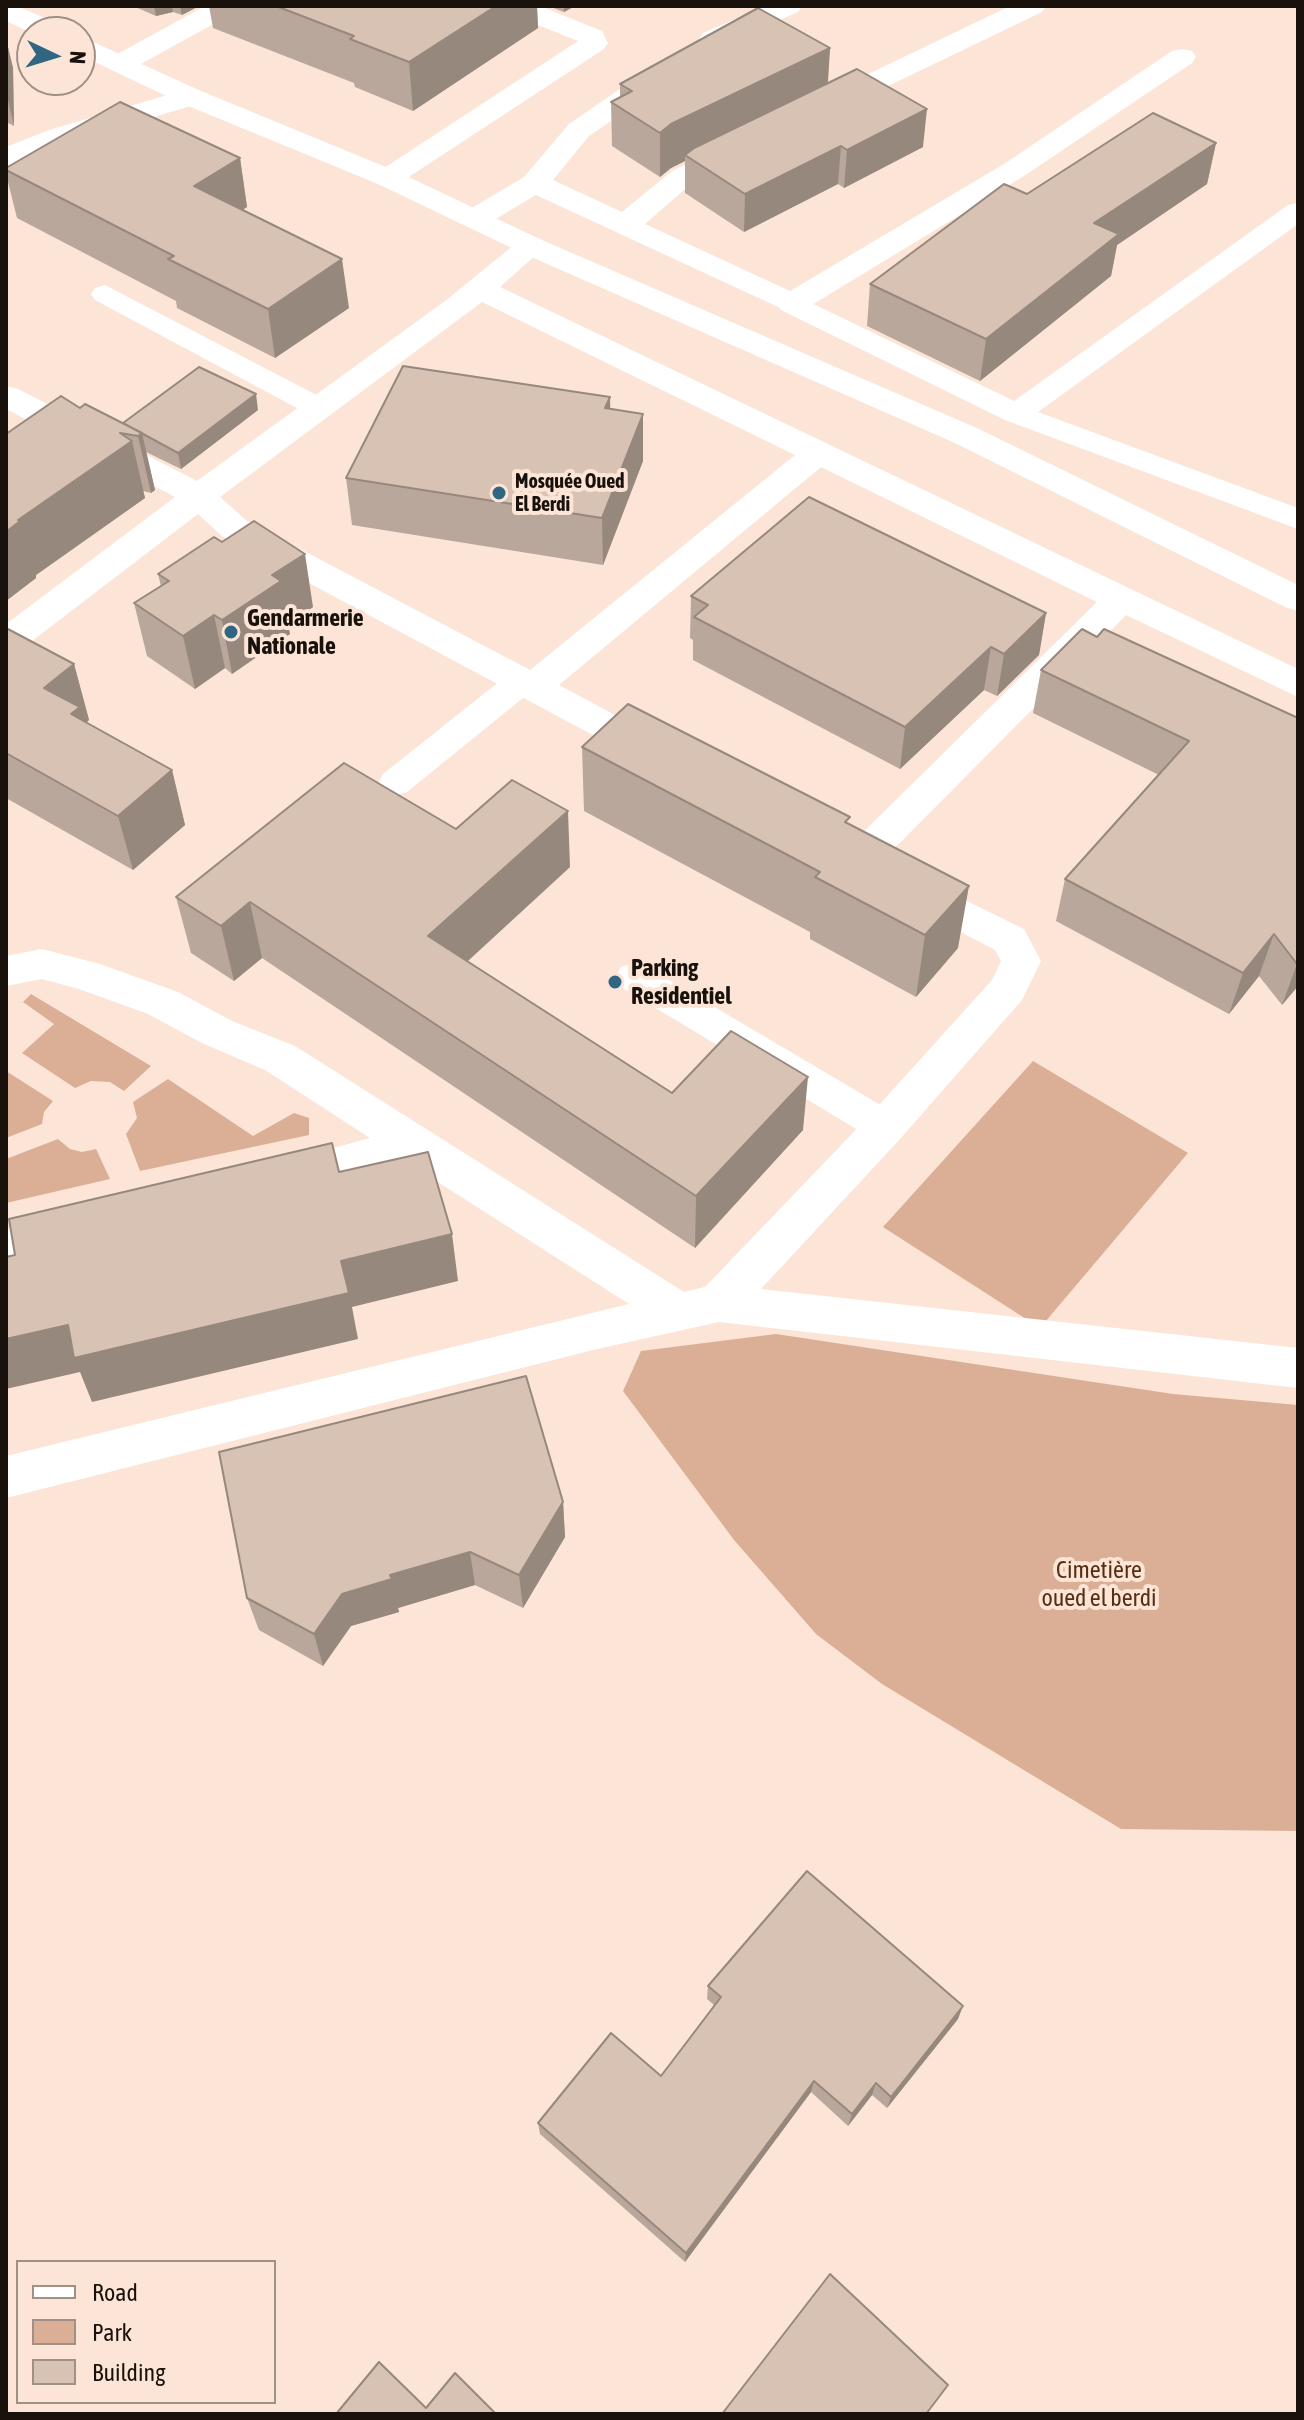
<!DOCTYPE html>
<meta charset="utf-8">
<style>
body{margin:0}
#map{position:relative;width:1304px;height:2420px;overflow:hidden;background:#fce5d7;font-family:"Asap Condensed",sans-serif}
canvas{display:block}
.frame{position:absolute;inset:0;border:8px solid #19110c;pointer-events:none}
.legend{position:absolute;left:16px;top:2260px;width:260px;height:144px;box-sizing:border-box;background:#fce5d7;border:2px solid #a19086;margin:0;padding:10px 14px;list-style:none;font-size:24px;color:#19110c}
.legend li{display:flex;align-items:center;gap:16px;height:40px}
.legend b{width:40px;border:2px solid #a19086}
.north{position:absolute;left:16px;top:16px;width:80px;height:80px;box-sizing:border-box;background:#fce5d7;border:2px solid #a19086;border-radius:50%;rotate:94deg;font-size:22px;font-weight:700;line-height:32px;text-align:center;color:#19110c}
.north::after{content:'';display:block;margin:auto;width:28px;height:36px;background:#306681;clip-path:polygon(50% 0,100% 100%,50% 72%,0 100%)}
</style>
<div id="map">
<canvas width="1304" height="2420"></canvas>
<div class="frame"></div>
<ul class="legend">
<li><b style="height:10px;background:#fff"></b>Road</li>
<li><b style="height:22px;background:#dbaf95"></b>Park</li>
<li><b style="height:22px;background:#d8c2b4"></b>Building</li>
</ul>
<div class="north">N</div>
</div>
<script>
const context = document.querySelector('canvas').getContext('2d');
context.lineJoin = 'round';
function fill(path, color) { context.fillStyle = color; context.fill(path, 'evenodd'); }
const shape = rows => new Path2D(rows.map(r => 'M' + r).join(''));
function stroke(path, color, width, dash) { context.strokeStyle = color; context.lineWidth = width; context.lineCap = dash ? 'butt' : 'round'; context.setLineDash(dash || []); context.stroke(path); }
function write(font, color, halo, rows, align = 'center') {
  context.font = font + ' "Asap Condensed",sans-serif'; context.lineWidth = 8; context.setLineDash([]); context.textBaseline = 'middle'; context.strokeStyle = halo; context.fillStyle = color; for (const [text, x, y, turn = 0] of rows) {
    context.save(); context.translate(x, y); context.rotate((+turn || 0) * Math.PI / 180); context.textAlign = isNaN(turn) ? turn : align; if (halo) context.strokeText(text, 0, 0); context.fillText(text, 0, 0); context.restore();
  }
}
fill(shape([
 [31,994,151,1066,124,1091,110,1082,91,1081,75,1088,22,1053,54,1024,23,1002],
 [1033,1061,1188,1153,1040,1328,883,1227],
 [6,1071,53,1101,44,1112,42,1124,6,1138],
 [168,1079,253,1136,294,1113,309,1118,309,1135,140,1171,126,1134,137,1118,133,1102],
 [58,1139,70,1149,82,1152,96,1149,110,1179,6,1203,6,1159],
 [776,1334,1173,1394,1298,1405,1298,1831,1121,1829,882,1684,816,1634,734,1540,623,1391,641,1351]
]), '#dbaf95');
fill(shape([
 [1298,203,1298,224,1038,412,1298,508,1298,529,1005,420,781,310,777,304,781,298,791,295,801,298,1014,401,1288,205,1298,203],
 [105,285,330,402,334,408,330,414,319,417,308,414,95,300,91,294,95,288,105,285],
 [522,670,534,673,539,681,534,689,407,792,395,795,383,792,378,783,383,774,510,673,522,670],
 [634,963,647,967,899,1116,904,1127,899,1138,885,1143,871,1138,621,987,615,977,621,967,634,963]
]), '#fff');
fill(shape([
 [205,6,239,6,235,12,132,69,122,71,112,69,108,63,112,57,205,6],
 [502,6,540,6,602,31,608,43,604,49,398,184,388,187,378,184,373,178,378,172,578,41,506,12,502,6],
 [765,6,802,6,798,12,723,45,713,47,703,45,699,39,703,33,765,6],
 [1010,6,1046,6,1042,12,832,113,822,116,812,113,808,107,812,101,1010,6],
 [1182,49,1192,51,1196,57,1192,63,1024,176,802,311,791,313,536,195,487,224,476,227,465,224,461,218,465,212,524,177,569,124,649,69,659,67,669,69,673,75,669,81,589,136,553,180,622,212,672,171,729,143,739,140,749,143,754,149,749,155,692,183,645,224,790,291,1004,164,1172,51,1182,49],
 [191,88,201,91,205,97,201,103,69,142,6,167,6,147,49,130,191,88],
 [531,237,542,240,546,246,500,287,1298,669,1298,697,1126,615,872,871,858,875,844,871,838,861,844,851,1097,602,821,467,559,685,671,745,677,754,671,763,658,767,645,763,223,537,198,514,19,651,6,654,6,624,175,497,6,409,6,386,18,389,197,481,445,301,520,240,531,237],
 [482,302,795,455,530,670,247,521,220,497,482,302],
 [910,873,1024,929,1041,961,1022,1000,900,1139,761,1289,1298,1348,1298,1388,719,1322,593,1350,6,1498,6,1456,629,1304,408,1163,279,1197,264,1191,257,1179,264,1167,370,1138,265,1070,202,1043,148,1014,79,989,42,979,6,986,6,956,42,949,100,964,178,992,232,1021,295,1046,684,1292,705,1287,870,1115,992,980,1001,961,995,950,896,898,890,888,896,878,910,873],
 [72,1214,88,1219,94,1232,88,1245,6,1265,6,1229,72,1214]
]), '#fff');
fill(shape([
 [6,6,17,6,63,26,67,32,32,33,6,21,6,6],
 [80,36,201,91,398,172,542,240,979,429,1298,585,1298,611,1285,607,955,443,520,252,378,184,181,103,80,55,80,36]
]), '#fff');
fill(shape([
 [133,6,199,6,182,15,173,12,156,16],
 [209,6,537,6,538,28,413,111,355,87,354,83,213,28],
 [548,6,575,6,564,12],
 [6,39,13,68,14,126,6,122],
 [830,48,828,83,923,147,844,188,838,184,744,232,685,193,685,161,671,168,660,177,612,146,611,102,620,97,620,84],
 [1216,143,1207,184,1117,245,1111,276,980,381,867,326,870,284,1027,194],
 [240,158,247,207,242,210,349,308,275,358,177,308,176,301,17,218,6,174,6,168],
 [610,397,610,409,643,414,643,461,603,565,352,525,346,478],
 [80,408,123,423,258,410,181,469,146,452,155,490,151,493,143,491,145,498,36,575,36,578,6,601],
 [158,574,313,607,288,624,290,634,232,674,225,668,195,689,147,656,134,603,161,586],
 [691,596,1046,613,1039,655,997,696,984,690,900,769,693,660,693,640,690,638],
 [6,628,74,664,89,720,86,723,172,770,185,825,133,870,6,798],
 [1097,637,1298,718,1298,986,1282,1005,1259,976,1229,1014,1056,921,1065,879,1159,775,1033,713,1041,670],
 [582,747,850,825,958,948,916,997,810,939,810,932,584,811],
 [456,829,570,867,468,961,672,1093,803,1130,695,1248,262,958,234,981,191,953,176,897],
 [563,1502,565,1537,523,1608,475,1585,398,1608,399,1612,351,1626,323,1666,259,1630,247,1598],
 [708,1986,958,2019,887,2108,872,2095,848,2126,811,2092,685,2262,540,2134,538,2123,661,2076,714,2005,707,1999]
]), '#baa79b');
fill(shape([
 [154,6,172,6,173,12,156,16],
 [180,6,199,6,182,15],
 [496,6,537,6,538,28,413,111,409,62],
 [564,6,575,6,564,12],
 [6,39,13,68,14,126,6,92],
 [830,48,827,92,685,155,685,161,671,168,660,177,660,133,671,124],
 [927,109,923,147,844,188,847,150],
 [1216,143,1207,184,1117,245,1111,276,980,381,986,339,1094,223],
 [841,146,838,184,744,232,745,194],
 [240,158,247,207,203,235,194,186],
 [342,259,349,308,275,358,268,309],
 [256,394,258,410,181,469,178,453],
 [610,397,611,444,605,408],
 [643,414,643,461,603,565,602,518],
 [142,433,155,490,151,493,138,436],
 [132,441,145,498,36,575,36,578,6,601,6,532,18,520],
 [305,554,313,607,288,624,290,634,232,674,222,620,272,575],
 [1046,613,1039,655,997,696,1004,654],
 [214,615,225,668,195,689,183,636],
 [991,647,984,690,900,769,905,727],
 [74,664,89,720,60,744,44,688],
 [172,770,185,825,133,870,118,816],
 [568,811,570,867,435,991,428,936],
 [969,886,958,948,916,997,925,935],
 [250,902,262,958,234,981,221,926],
 [1274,934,1259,976,1229,1014,1243,973],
 [1298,963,1298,986,1282,1005,1297,964],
 [808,1077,803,1130,695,1248,696,1196],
 [452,1234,458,1281,352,1307,358,1339,92,1402,80,1372,6,1389,6,1339],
 [563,1502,565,1537,523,1608,519,1575],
 [470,1552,475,1585,398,1608,399,1612,351,1626,323,1666,314,1634,342,1594,390,1575],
 [963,2006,958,2019,887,2108,891,2097],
 [814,2081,811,2092,685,2262,686,2253],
 [876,2083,872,2095,848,2126,852,2114]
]), '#97887e');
const building = shape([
 [276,6,496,6,409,62,350,39,354,36,276,6],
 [758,8,830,48,671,124,660,133,611,102,632,91,620,84,758,8],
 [857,69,927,109,847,150,841,146,745,194,685,155,694,148,857,69],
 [120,102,240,158,194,186,342,259,268,309,168,259,174,256,6,170,6,168,120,102],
 [1153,113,1216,143,1094,223,1119,234,986,339,870,284,1004,184,1027,194,1153,113],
 [403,366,610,397,605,408,643,414,602,518,346,478,403,366],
 [199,367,256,394,178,453,123,423,199,367],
 [61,396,80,408,85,404,142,433,138,436,120,433,132,441,18,520,20,521,6,532,6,434,61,396],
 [809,497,1046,613,1004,654,991,647,905,727,694,617,708,605,691,596,809,497],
 [254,521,305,554,272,575,281,581,222,620,214,615,183,636,134,603,169,581,158,574,214,537,222,542,254,521],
 [6,628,74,664,44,688,80,707,71,714,172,770,118,816,6,753,6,628],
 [1082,629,1097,637,1104,629,1298,718,1297,964,1274,934,1243,973,1065,879,1189,741,1041,670,1082,629],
 [628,704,850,817,845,822,969,886,925,935,815,877,820,872,582,747,628,704],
 [344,763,456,829,512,780,568,811,428,936,672,1093,731,1031,808,1077,696,1196,250,902,221,926,176,897,344,763],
 [332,1143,339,1172,428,1152,452,1234,341,1261,349,1293,74,1358,68,1325,6,1339,6,1257,15,1255,9,1219,332,1143],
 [526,1376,563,1502,519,1575,470,1552,390,1575,392,1579,342,1594,314,1634,247,1598,219,1452,526,1376],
 [807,1871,963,2006,891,2097,876,2083,852,2114,814,2081,686,2253,538,2123,611,2033,661,2076,721,1997,708,1986,807,1871],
 [830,2274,948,2385,926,2414,722,2414,830,2274],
 [379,2362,426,2408,455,2373,496,2414,336,2414,379,2362]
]);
fill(building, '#d8c2b4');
stroke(building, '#97887e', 2);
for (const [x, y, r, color] of [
 [499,493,8,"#306681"],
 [231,632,8,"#306681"],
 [615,982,8,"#306681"]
]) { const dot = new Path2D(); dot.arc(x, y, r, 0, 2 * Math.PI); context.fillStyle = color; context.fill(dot); stroke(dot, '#fce5d7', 3); }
write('bold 20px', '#19110c', '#fce5d7', [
 ["Mosquée Oued",515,482],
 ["El Berdi",515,505]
], 'left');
write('bold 24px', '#19110c', '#fce5d7', [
 ["Gendarmerie",247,618],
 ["Nationale",247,646],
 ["Parking",631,968],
 ["Residentiel",631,996]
], 'left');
write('24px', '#552e13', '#fce5d7', [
 ["Cimetière",1099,1570],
 ["oued el berdi",1099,1598]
]);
</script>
